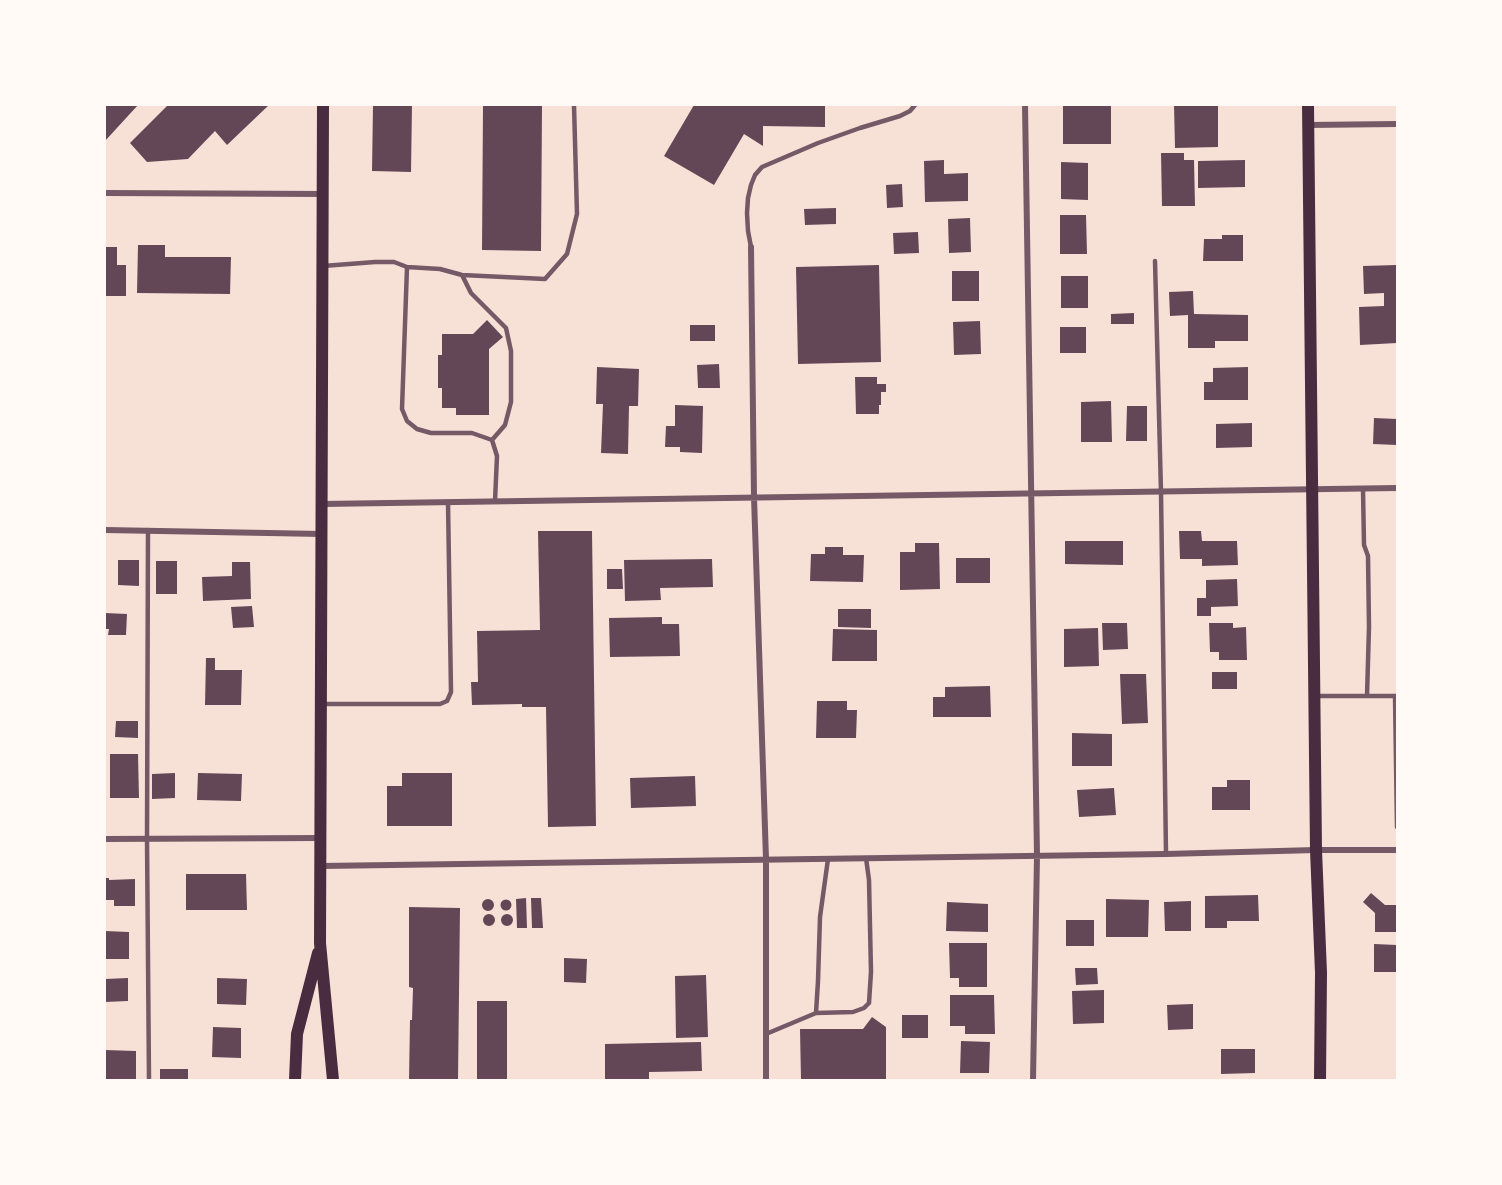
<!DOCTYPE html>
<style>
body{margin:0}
#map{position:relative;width:1502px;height:1185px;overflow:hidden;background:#f7e1d7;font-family:"Exo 2",sans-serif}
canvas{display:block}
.frame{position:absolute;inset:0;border:106px solid #fffaf5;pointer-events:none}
</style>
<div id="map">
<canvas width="1502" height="1185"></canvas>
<div class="frame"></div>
</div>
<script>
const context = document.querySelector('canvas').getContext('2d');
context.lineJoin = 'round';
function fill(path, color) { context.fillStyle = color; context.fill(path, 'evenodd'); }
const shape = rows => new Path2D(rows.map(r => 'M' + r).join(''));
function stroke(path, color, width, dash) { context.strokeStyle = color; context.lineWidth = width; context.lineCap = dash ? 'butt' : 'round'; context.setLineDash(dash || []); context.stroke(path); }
fill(shape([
 [105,105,138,105,105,141],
 [168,105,269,105,227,145,215,131,188,159,147,162,130,143],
 [373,105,412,105,411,172,372,171],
 [483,105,542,105,541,251,482,250],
 [694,105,825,105,825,127,763,126,763,146,744,134,714,185,664,156],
 [1063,105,1111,105,1111,144,1063,144],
 [1174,105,1218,106,1218,147,1175,148],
 [1161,153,1184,153,1184,160,1194,160,1195,206,1162,206],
 [944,160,944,174,968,173,968,201,925,202,924,161],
 [1245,160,1245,187,1198,188,1198,161],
 [1061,162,1088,163,1088,200,1061,199],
 [902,184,903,207,887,208,886,185],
 [836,208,836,224,805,225,804,209],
 [1060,215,1086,215,1087,254,1060,254],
 [970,218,971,252,949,253,948,219],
 [918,232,919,253,894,254,893,233],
 [1222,235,1243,235,1243,261,1203,261,1204,239,1222,239],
 [138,245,165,245,165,257,231,257,230,294,137,293],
 [105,247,117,247,117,265,126,265,126,296,105,296],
 [879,265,881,362,798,364,796,267],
 [1396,265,1397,343,1360,345,1359,307,1384,306,1384,293,1364,294,1363,266],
 [952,271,979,271,979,301,952,301],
 [1061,276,1088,276,1088,308,1061,308],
 [1193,291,1194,314,1248,315,1248,341,1215,341,1215,348,1188,348,1188,315,1170,316,1169,292],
 [1134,313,1134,324,1111,324,1111,314],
 [487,320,503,337,489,349,489,415,456,415,456,408,442,408,442,388,438,388,438,355,442,355,442,334,473,334],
 [980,321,981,354,954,355,953,322],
 [690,325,715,325,715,341,690,341],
 [1060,327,1086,327,1086,353,1060,353],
 [719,364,720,388,698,388,697,365],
 [597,367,639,369,638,406,629,406,628,454,601,453,603,404,596,404],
 [1248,367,1248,400,1204,400,1204,382,1213,382,1213,368],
 [855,377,877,377,877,384,886,384,886,392,881,392,881,405,879,405,879,414,856,414],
 [1111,401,1112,442,1081,442,1081,402],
 [675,405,703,406,702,453,680,452,680,447,665,447,666,426,675,426],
 [1127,406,1147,406,1147,441,1126,441],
 [1374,418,1397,419,1397,445,1373,444],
 [1252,423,1252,447,1216,448,1216,424],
 [538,531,592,531,596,826,548,827,546,707,522,707,522,704,472,705,471,682,478,682,477,631,540,630],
 [1179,531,1201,531,1202,541,1237,541,1238,565,1202,566,1202,559,1180,559],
 [1065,541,1123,541,1123,565,1065,564],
 [915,543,939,543,940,589,900,590,900,552,915,552],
 [825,547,843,547,843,555,864,555,863,582,810,581,811,554,825,554],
 [956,558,990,558,990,583,956,583],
 [712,559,713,587,660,588,661,600,625,601,624,560],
 [118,560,139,560,139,586,118,585],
 [156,561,177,561,177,594,156,594],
 [232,562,250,562,251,599,203,601,202,577,232,576],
 [607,569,622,569,623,589,607,589],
 [1237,579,1238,606,1211,607,1211,616,1197,616,1197,598,1206,598,1206,580],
 [252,606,254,627,233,628,231,607],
 [838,609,871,609,871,628,838,627],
 [105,613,127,614,126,635,108,635,109,629,105,629],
 [662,617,662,624,679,624,680,656,610,657,609,618],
 [1102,623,1127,623,1128,649,1103,650],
 [1209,623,1233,623,1233,628,1246,627,1247,660,1219,660,1219,652,1210,652],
 [1098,628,1099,666,1064,667,1064,629],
 [833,629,877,630,877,661,832,661],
 [206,658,215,658,215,670,242,670,241,705,205,705],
 [1212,672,1237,672,1237,689,1212,689],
 [1120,674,1146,674,1148,723,1122,724],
 [990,686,991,717,933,717,933,697,945,697,945,687],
 [817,701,847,701,847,710,857,710,856,738,816,738],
 [116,721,138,721,138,738,115,737],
 [1072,733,1112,734,1112,766,1072,766],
 [110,754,138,754,139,798,110,798],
 [175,773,175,798,152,799,152,774],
 [198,773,242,774,241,801,197,800],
 [402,773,452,773,452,826,387,826,387,786,402,786],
 [695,776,696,806,631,808,630,778],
 [1227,780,1250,780,1250,810,1212,810,1212,787,1227,787],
 [1114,788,1116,815,1079,817,1077,790],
 [186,874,246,874,247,910,186,910],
 [105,878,109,878,109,880,135,879,135,906,114,906,114,900,105,900],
 [1371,893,1385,905,1397,905,1397,932,1375,932,1375,913,1363,902],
 [1258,895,1259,921,1227,921,1227,928,1205,928,1205,896],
 [526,898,527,928,517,928,516,899],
 [531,898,541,898,543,928,532,928],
 [1106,899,1149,900,1148,937,1106,937],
 '482 905a6 6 0 1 1 12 0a6 6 0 1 1-12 0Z',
 '500.5 905a5.5 5.5 0 1 1 11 0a5.5 5.5 0 1 1-11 0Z',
 [1191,901,1191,931,1165,931,1164,902],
 [947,902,988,904,988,932,946,931],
 [409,907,460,908,458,1080,409,1080,410,1020,412,1020,413,988,409,987],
 '483 920a6 6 0 1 1 12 0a6 6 0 1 1-12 0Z',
 '501 920a6 6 0 1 1 12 0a6 6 0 1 1-12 0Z',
 [1066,920,1094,920,1094,946,1066,946],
 [105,931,129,932,129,959,105,959],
 [949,943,987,943,987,987,959,987,959,978,950,978],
 [1374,944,1397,945,1397,972,1374,972],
 [564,958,587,959,586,983,564,982],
 [1075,968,1097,968,1098,984,1076,985],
 [706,975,708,1037,676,1038,675,976],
 [128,978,128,1001,105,1002,105,979],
 [217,978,247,979,246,1005,217,1004],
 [1104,990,1104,1023,1073,1024,1072,991],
 [950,995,994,995,995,1034,965,1034,965,1026,950,1026],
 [477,1001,507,1001,507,1080,477,1080],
 [1193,1004,1193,1029,1168,1030,1167,1005],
 [902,1015,928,1015,928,1038,902,1038],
 [872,1017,886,1027,886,1080,801,1080,800,1029,863,1029],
 [213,1027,241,1028,241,1058,212,1057],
 [961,1041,990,1042,989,1073,960,1073],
 [701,1042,702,1071,649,1072,649,1080,605,1080,605,1044],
 [1221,1049,1255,1049,1255,1073,1221,1074],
 [105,1050,136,1051,136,1080,105,1080],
 [160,1069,188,1069,188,1080,160,1080]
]), '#644757');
stroke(shape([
 [751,247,748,231,747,213,748,198,751,185,755,175,762,167,818,143,860,128,900,116,910,111,915,105],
 [1155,261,1161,492,1166,854],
 [323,266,375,262,394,262,407,267,440,269,462,275,545,279,567,254,577,214,574,105],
 [407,267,402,409,407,421,417,429,431,433,472,433,492,440,497,456,495,501],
 [462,275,471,293,506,328,511,351,511,402,505,425,492,440],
 [1363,489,1364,545,1368,556,1369,627,1367,696,1397,696],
 [148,530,147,839,149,1080],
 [1316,696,1367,696],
 [1395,696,1397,827],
 [323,704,440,704,447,701,451,692,448,502],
 [828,859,820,917,818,981,816,1013,853,1012,864,1008,869,1003,871,972,869,880,866,858],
 [766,1034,816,1013]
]), '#755966', 4.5);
stroke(shape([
 [1025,105,1037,856,1033,1080],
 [1308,125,1397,124],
 [105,193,323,194],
 [751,247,754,497,766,859,766,1080],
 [322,504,1397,488],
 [105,530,322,534],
 [105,839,320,838],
 [321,866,1166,854,1316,850,1397,850]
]), '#755966', 6);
stroke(shape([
 [323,105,320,943,333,1080],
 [1308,105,1316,850,1321,973,1320,1080],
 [295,1080,297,1034,318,953]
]), '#4a2c40', 12);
</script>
